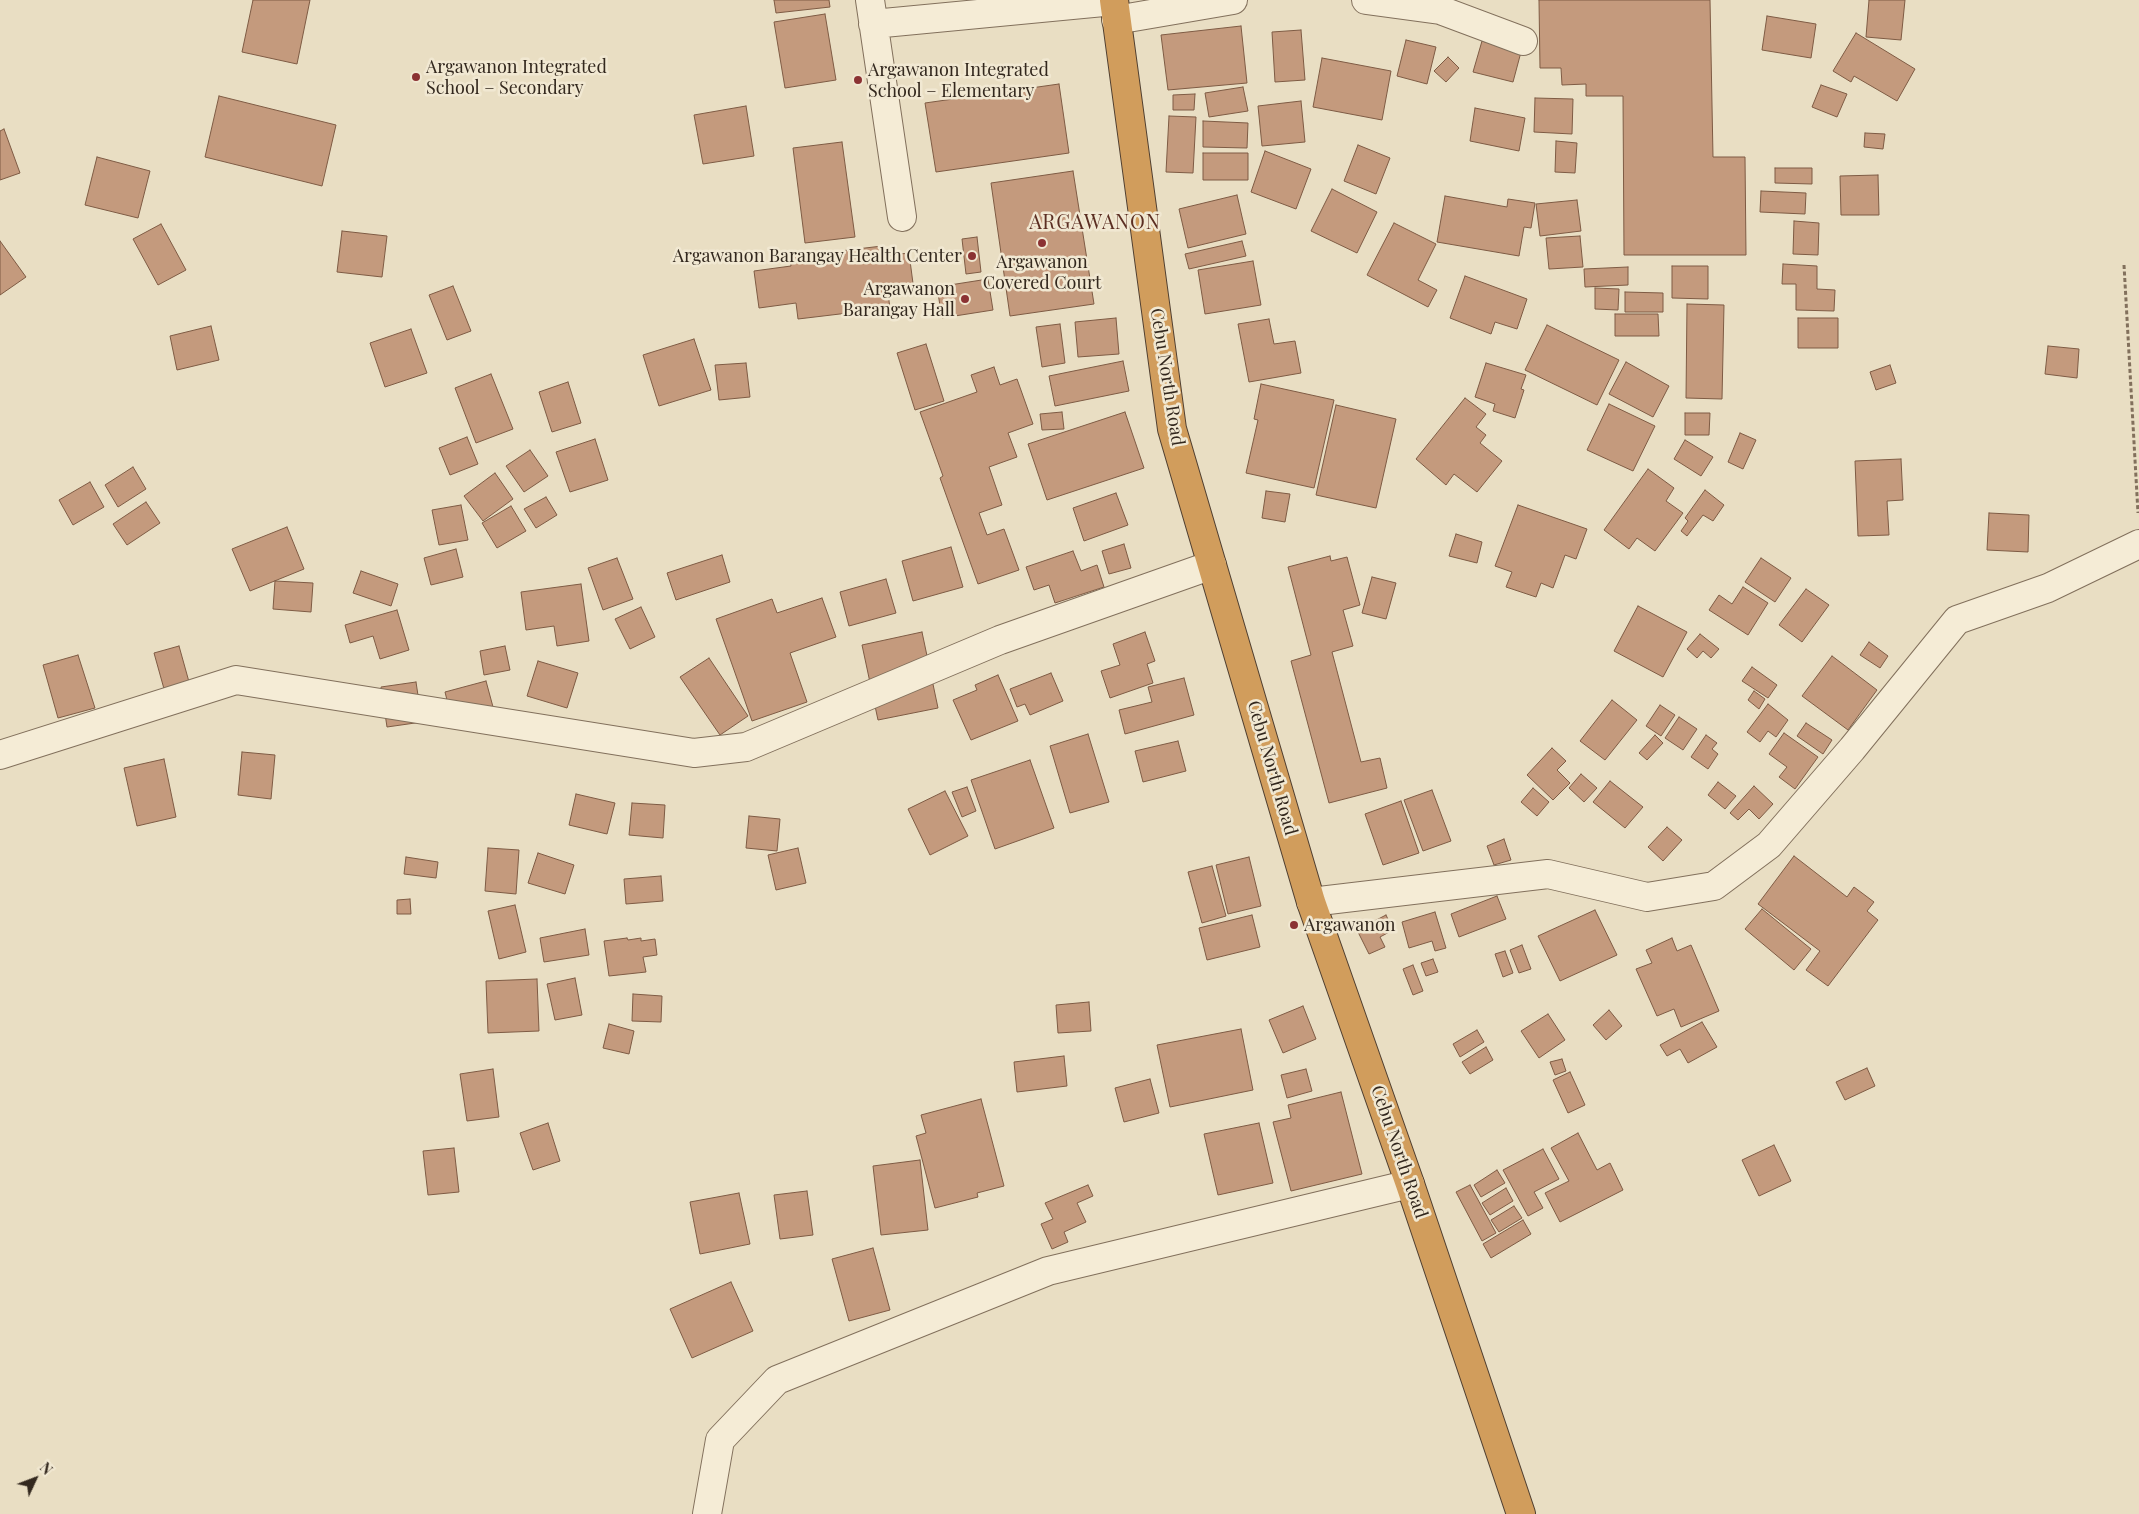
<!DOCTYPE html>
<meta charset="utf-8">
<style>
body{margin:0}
#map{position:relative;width:2139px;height:1514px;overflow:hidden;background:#e9dec3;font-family:"Playfair Display",serif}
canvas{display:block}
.north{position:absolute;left:10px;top:1454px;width:50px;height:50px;-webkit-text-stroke:4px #f1e8d2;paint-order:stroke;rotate:47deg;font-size:14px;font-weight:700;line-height:20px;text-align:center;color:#33281e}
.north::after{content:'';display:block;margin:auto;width:18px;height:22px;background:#33281e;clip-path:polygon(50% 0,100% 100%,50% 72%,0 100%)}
</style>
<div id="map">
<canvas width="2139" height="1514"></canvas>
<div class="north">N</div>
</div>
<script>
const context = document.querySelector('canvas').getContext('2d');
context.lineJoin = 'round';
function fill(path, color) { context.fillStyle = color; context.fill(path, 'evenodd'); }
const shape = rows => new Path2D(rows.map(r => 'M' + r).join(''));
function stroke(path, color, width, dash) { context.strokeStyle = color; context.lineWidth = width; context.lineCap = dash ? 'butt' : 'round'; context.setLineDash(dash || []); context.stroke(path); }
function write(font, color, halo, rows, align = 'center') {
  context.font = font + ' "Playfair Display",serif'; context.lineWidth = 5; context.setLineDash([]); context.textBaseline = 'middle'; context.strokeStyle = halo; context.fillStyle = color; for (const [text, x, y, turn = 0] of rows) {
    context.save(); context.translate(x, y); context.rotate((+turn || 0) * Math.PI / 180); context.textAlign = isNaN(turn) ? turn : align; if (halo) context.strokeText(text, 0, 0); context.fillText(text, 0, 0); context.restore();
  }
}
const building = shape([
 [253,0,310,0,297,64,242,52,253,0],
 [774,0,829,0,830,7,776,13,774,0],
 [1539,0,1710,0,1713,157,1745,157,1746,255,1624,255,1623,96,1586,96,1586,84,1562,85,1561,68,1540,68,1539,0],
 [1869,0,1905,0,1901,40,1866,37,1869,0],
 [825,14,836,80,785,88,774,22,825,14],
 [1767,16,1816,24,1811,58,1762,50,1767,16],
 [1241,26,1247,83,1168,90,1161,35,1241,26],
 [1301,30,1305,80,1275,82,1272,32,1301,30],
 [1856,33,1915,69,1897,101,1854,76,1851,82,1833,71,1856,33],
 [1406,40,1436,47,1427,84,1397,76,1406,40],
 [1482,41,1521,52,1513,82,1473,72,1482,41],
 [1448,57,1459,68,1446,82,1434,71,1448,57],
 [1322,58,1391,71,1382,120,1313,107,1322,58],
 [1059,84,1069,153,936,172,925,103,1059,84],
 [1821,85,1847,94,1837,117,1812,107,1821,85],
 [1243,87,1248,111,1209,117,1205,93,1243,87],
 [1195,94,1194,110,1173,110,1173,95,1195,94],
 [219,96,336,125,322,186,205,157,219,96],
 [1535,98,1573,99,1572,134,1534,132,1535,98],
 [1301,101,1305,142,1262,146,1258,106,1301,101],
 [746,106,754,156,703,164,694,115,746,106],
 [1475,108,1525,118,1519,151,1470,141,1475,108],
 [1169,116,1196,117,1193,173,1166,172,1169,116],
 [1203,121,1248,123,1247,148,1203,147,1203,121],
 [4,129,20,173,0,180,0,131,4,129],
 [1865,133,1885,134,1883,149,1864,147,1865,133],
 [1556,141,1577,143,1575,173,1555,172,1556,141],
 [842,142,855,237,805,243,793,148,842,142],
 [1358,145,1390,158,1376,194,1344,181,1358,145],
 [1265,151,1311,169,1296,209,1251,192,1265,151],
 [1203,153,1248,153,1248,180,1203,180,1203,153],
 [97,157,150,171,138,218,85,205,97,157],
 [1775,168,1812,168,1812,184,1775,183,1775,168],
 [1073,171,1094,304,1010,316,991,183,1073,171],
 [1878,175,1879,215,1841,215,1840,176,1878,175],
 [1332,189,1377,212,1357,253,1311,231,1332,189],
 [1761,191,1806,193,1805,214,1760,212,1761,191],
 [1237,195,1246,234,1188,248,1179,209,1237,195],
 [1445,196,1507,207,1508,199,1535,203,1531,228,1524,227,1519,256,1437,242,1445,196],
 [1577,200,1581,231,1540,236,1536,204,1577,200],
 [1794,221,1819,223,1818,255,1793,254,1794,221],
 [1394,223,1436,244,1418,280,1437,290,1428,307,1367,275,1394,223],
 [161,224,186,270,158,285,133,239,161,224],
 [342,231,387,236,382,277,337,272,342,231],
 [1580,236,1583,267,1549,269,1546,238,1580,236],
 [977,237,981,272,966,274,962,239,977,237],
 [0,241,26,277,0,295,0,241],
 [1242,241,1246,256,1189,269,1185,254,1242,241],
 [882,246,883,256,909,253,914,291,888,294,890,308,798,319,796,303,759,308,754,271,791,266,790,257,882,246],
 [1253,261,1261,305,1205,314,1198,270,1253,261],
 [1783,264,1817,266,1817,289,1835,290,1834,311,1796,310,1796,284,1782,284,1783,264],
 [1672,266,1708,266,1708,299,1672,298,1672,266],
 [1628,267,1628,285,1585,287,1584,269,1628,267],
 [1465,276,1527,299,1517,329,1495,322,1491,334,1450,318,1465,276],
 [988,279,993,310,942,318,937,287,988,279],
 [453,286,471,331,447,340,429,295,453,286],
 [1595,288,1619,289,1618,310,1595,309,1595,288],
 [1625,292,1663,293,1663,312,1625,312,1625,292],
 [1687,304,1724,305,1722,399,1686,398,1687,304],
 [1615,314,1658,314,1659,336,1615,336,1615,314],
 [1116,318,1119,354,1078,357,1075,322,1116,318],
 [1798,318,1838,318,1838,348,1798,348,1798,318],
 [1269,319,1274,344,1295,341,1301,373,1249,382,1238,324,1269,319],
 [1060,324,1065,363,1042,367,1036,327,1060,324],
 [1547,325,1619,360,1597,405,1525,370,1547,325],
 [211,326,219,360,177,370,170,336,211,326],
 [411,329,427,373,385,387,370,343,411,329],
 [694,339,711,390,659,406,643,355,694,339],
 [926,344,944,401,915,410,897,353,926,344],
 [2048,346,2079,349,2077,378,2045,374,2048,346],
 [1123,361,1129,391,1055,406,1049,376,1123,361],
 [1626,362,1669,386,1653,417,1609,394,1626,362],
 [746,363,750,397,719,400,715,365,746,363],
 [1486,363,1526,375,1521,389,1524,390,1515,418,1493,411,1495,404,1475,397,1486,363],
 [1890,365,1896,383,1876,390,1870,372,1890,365],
 [994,367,1000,385,1017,379,1033,424,1008,433,1017,457,989,467,1002,505,979,513,987,535,1004,529,1019,570,978,584,940,478,943,476,920,412,977,392,971,375,994,367],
 [491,374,513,429,476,443,455,388,491,374],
 [568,382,581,423,552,432,539,392,568,382],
 [1261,384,1334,400,1314,488,1246,473,1258,420,1254,419,1261,384],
 [1465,398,1486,414,1476,427,1486,435,1480,443,1502,461,1477,492,1454,474,1446,485,1416,459,1465,398],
 [1609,404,1655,426,1633,471,1587,450,1609,404],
 [1336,405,1396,419,1376,508,1316,495,1336,405],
 [1062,412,1064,429,1042,430,1040,414,1062,412],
 [1125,412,1144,468,1047,500,1028,444,1125,412],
 [1685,413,1710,413,1709,435,1685,435,1685,413],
 [1740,433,1756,440,1743,469,1728,462,1740,433],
 [467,437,478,464,450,475,439,448,467,437],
 [595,439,608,480,570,492,556,452,595,439],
 [1685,440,1713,457,1701,476,1674,459,1685,440],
 [530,450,548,476,524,492,506,466,530,450],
 [1901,459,1903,500,1887,501,1889,535,1858,536,1855,461,1901,459],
 [133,467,146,489,118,507,105,485,133,467],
 [1648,469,1674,488,1666,501,1683,513,1655,551,1637,538,1629,549,1604,530,1648,469],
 [495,473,513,499,483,521,464,496,495,473],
 [90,482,104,507,73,525,59,500,90,482],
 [1705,490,1724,505,1713,521,1703,515,1687,536,1681,531,1688,521,1685,518,1705,490],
 [1266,491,1290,494,1285,522,1262,518,1266,491],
 [1116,493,1128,525,1084,541,1073,508,1116,493],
 [546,497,557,515,536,528,524,509,546,497],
 [146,502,160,523,127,545,113,524,146,502],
 [461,505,468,540,439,545,432,510,461,505],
 [1518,505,1587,529,1576,559,1565,555,1553,588,1541,583,1536,597,1506,587,1512,572,1495,566,1518,505],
 [511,506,526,531,497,548,482,523,511,506],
 [1989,513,2029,515,2028,552,1987,550,1989,513],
 [287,527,304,569,250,591,232,549,287,527],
 [1456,534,1482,542,1477,563,1449,556,1456,534],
 [1124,544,1131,568,1109,574,1102,551,1124,544],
 [951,547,963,587,913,601,902,561,951,547],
 [456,549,463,577,431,585,424,558,456,549],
 [1073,551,1081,571,1097,565,1104,587,1055,603,1049,585,1034,590,1026,567,1073,551],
 [722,555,730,582,676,600,667,573,722,555],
 [1330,556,1331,561,1347,557,1360,605,1343,610,1353,646,1332,652,1361,762,1380,758,1387,788,1329,803,1291,661,1311,655,1288,567,1330,556],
 [617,558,633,599,603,610,588,568,617,558],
 [1761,558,1791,578,1775,602,1745,582,1761,558],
 [361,571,398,584,391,606,353,593,361,571],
 [1372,577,1396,583,1386,619,1362,613,1372,577],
 [886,579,896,613,849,626,840,592,886,579],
 [275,581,313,583,311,612,273,609,275,581],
 [581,584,589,641,557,646,554,626,526,630,521,592,581,584],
 [1743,587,1768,603,1748,635,1709,610,1719,595,1732,604,1743,587],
 [1806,589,1829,605,1802,642,1779,625,1806,589],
 [822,598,836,637,790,653,807,702,752,721,716,619,772,599,777,613,822,598],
 [1638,606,1687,632,1663,677,1614,651,1638,606],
 [641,607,655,637,630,649,615,619,641,607],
 [397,610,409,650,380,659,373,636,350,643,345,625,397,610],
 [922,632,938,708,878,720,862,645,922,632],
 [1145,632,1155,661,1147,664,1153,683,1110,698,1101,671,1120,665,1113,644,1145,632],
 [1700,634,1719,649,1711,658,1703,651,1697,658,1687,649,1700,634],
 [1869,642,1888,656,1880,668,1860,655,1869,642],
 [179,646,191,689,166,696,154,653,179,646],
 [505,646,510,670,484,675,480,651,505,646],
 [78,655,95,708,58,718,43,665,78,655],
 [1832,656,1877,690,1848,730,1802,696,1832,656],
 [709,658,748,716,720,735,680,677,709,658],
 [538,661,578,673,567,708,527,696,538,661],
 [1752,667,1777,685,1768,698,1742,681,1752,667],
 [1051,673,1063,701,1030,715,1025,704,1017,707,1010,689,1051,673],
 [998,675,1018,721,971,740,953,700,977,690,975,685,998,675],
 [1184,678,1194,715,1125,734,1119,710,1152,702,1148,687,1184,678],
 [486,681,496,718,454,728,445,692,486,681],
 [416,682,422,722,387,727,381,687,416,682],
 [1754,691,1765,699,1759,709,1748,700,1754,691],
 [1612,700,1637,720,1605,760,1580,741,1612,700],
 [1768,704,1788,720,1776,737,1768,731,1760,742,1747,732,1768,704],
 [1660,705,1675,715,1661,736,1646,726,1660,705],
 [1679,717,1697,729,1683,750,1665,738,1679,717],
 [1806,723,1832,740,1823,754,1797,736,1806,723],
 [1784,733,1818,757,1795,789,1779,777,1787,767,1769,754,1784,733],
 [1088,734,1109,802,1070,813,1050,746,1088,734],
 [1655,735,1663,743,1647,760,1639,753,1655,735],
 [1706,735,1717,743,1712,749,1718,754,1708,769,1691,757,1706,735],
 [1178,741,1186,771,1143,782,1135,751,1178,741],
 [1552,748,1566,761,1557,770,1570,783,1553,800,1527,775,1552,748],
 [242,752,275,755,271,799,238,795,242,752],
 [164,759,176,817,137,826,124,768,164,759],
 [1030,760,1054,828,995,849,971,780,1030,760],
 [1581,774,1597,788,1584,802,1569,788,1581,774],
 [1610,781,1643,807,1625,828,1593,802,1610,781],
 [1718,782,1736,796,1725,809,1708,795,1718,782],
 [1754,786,1773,804,1759,819,1749,809,1738,820,1730,813,1754,786],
 [967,787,976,811,962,817,952,792,967,787],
 [1533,788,1549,802,1537,816,1521,802,1533,788],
 [1432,790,1451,841,1423,851,1404,800,1432,790],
 [945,791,968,836,930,855,908,809,945,791],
 [576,794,615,803,607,834,569,825,576,794],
 [1401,801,1419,853,1383,865,1365,814,1401,801],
 [632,803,665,805,663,838,629,835,632,803],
 [749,816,780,819,777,851,746,848,749,816],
 [1667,827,1682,840,1663,861,1648,847,1667,827],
 [1504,839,1511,860,1494,865,1487,846,1504,839],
 [488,848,519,850,516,894,485,891,488,848],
 [798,848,806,883,776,890,768,855,798,848],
 [538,853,574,865,565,894,528,883,538,853],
 [1794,856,1847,897,1854,887,1874,902,1867,911,1878,920,1828,986,1806,970,1820,951,1758,904,1794,856],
 [406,857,438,862,436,878,404,874,406,857],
 [1249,857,1261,906,1228,914,1216,865,1249,857],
 [1212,866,1226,916,1202,923,1188,872,1212,866],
 [661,876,663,901,626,904,624,879,661,876],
 [1497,896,1506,919,1459,937,1451,914,1497,896],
 [410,899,411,914,397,914,397,900,410,899],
 [515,905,526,952,499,959,488,911,515,905],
 [1762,909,1811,949,1794,970,1745,929,1762,909],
 [1595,910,1617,955,1560,981,1538,936,1595,910],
 [1435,912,1446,948,1435,951,1432,941,1409,948,1402,922,1435,912],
 [1252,915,1260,947,1207,960,1199,928,1252,915],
 [1386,915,1393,930,1380,937,1385,947,1369,954,1357,930,1386,915],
 [585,929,589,955,544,962,540,938,585,929],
 [627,938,628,940,641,938,641,941,655,939,657,955,643,957,646,972,609,976,604,941,627,938],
 [1672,938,1677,951,1691,945,1719,1011,1681,1027,1674,1009,1657,1016,1636,969,1652,963,1646,950,1672,938],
 [1522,945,1531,969,1519,973,1510,950,1522,945],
 [1505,951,1513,973,1503,977,1495,954,1505,951],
 [1433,959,1438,972,1426,976,1421,963,1433,959],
 [1413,965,1423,991,1413,995,1403,969,1413,965],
 [575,978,582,1015,555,1020,547,984,575,978],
 [537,979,539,1031,488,1033,486,981,537,979],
 [633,994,662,996,661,1022,632,1021,633,994],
 [1089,1002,1091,1031,1058,1033,1056,1005,1089,1002],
 [1303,1006,1316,1039,1283,1053,1269,1020,1303,1006],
 [1609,1010,1622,1026,1606,1040,1593,1025,1609,1010],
 [1548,1014,1565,1040,1539,1058,1521,1031,1548,1014],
 [1702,1022,1717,1047,1688,1063,1680,1049,1667,1056,1660,1045,1702,1022],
 [609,1024,634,1031,629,1054,603,1048,609,1024],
 [1241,1029,1253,1090,1170,1107,1157,1045,1241,1029],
 [1477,1030,1484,1042,1460,1057,1453,1044,1477,1030],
 [1486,1047,1493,1060,1470,1074,1462,1062,1486,1047],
 [1064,1056,1067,1086,1017,1092,1014,1062,1064,1056],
 [1562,1059,1566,1071,1555,1075,1550,1062,1562,1059],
 [1867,1068,1875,1086,1845,1100,1836,1082,1867,1068],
 [493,1069,499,1117,467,1121,460,1074,493,1069],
 [1306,1069,1312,1091,1287,1098,1281,1075,1306,1069],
 [1570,1072,1585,1105,1568,1113,1553,1080,1570,1072],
 [1150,1079,1159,1113,1124,1122,1115,1088,1150,1079],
 [1341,1092,1362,1174,1291,1191,1273,1122,1291,1118,1288,1105,1341,1092],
 [981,1099,1004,1186,977,1193,978,1197,935,1208,916,1136,926,1133,921,1115,981,1099],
 [548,1123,560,1161,533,1170,520,1133,548,1123],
 [1259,1123,1273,1183,1218,1195,1204,1134,1259,1123],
 [1578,1133,1597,1170,1610,1163,1623,1190,1560,1222,1545,1193,1569,1181,1551,1148,1578,1133],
 [1774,1145,1791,1181,1759,1196,1742,1160,1774,1145],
 [454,1148,459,1192,428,1195,423,1151,454,1148],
 [1543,1149,1559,1179,1534,1192,1543,1208,1528,1216,1503,1170,1543,1149],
 [920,1160,928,1230,881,1235,873,1166,920,1160],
 [1497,1170,1505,1183,1481,1197,1474,1185,1497,1170],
 [1088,1185,1093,1196,1077,1203,1086,1222,1064,1232,1068,1242,1052,1249,1041,1224,1053,1219,1045,1203,1088,1185],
 [1470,1185,1496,1233,1482,1241,1456,1192,1470,1185],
 [1506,1188,1513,1201,1490,1215,1482,1203,1506,1188],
 [807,1191,813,1235,780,1239,774,1195,807,1191],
 [739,1193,750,1244,700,1254,690,1202,739,1193],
 [1514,1206,1522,1218,1499,1232,1491,1220,1514,1206],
 [1523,1220,1531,1234,1491,1258,1483,1244,1523,1220],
 [873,1248,890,1310,849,1321,832,1259,873,1248],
 [731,1282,753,1331,692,1358,670,1309,731,1282]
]);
fill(building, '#c49a7d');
stroke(building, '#7e5b44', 1);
const minor = shape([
 [870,0,902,217],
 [1366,0,1440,10,1523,41],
 [1116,20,1233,0],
 [873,24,1114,1],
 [0,755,236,680,694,753,746,747,1000,640,1212,565],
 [1311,902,1548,874,1647,897,1714,886,1769,845,1852,749,1957,620,2048,588,2139,544],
 [707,1514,720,1440,777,1380,1048,1271,1410,1184]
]);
const highway = shape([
 [1114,0,1172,429,1311,902,1410,1184,1521,1514]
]);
stroke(minor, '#82705c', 30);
stroke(highway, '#503f30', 30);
stroke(shape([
 [2124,265,2138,513]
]), '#82705c', 3, [4, 2.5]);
stroke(minor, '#f5ecd6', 28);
stroke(highway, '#d19d5c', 28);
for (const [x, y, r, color] of [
 [416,77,5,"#8b3233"],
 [858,80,5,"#8b3233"],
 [1042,243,5,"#8b3233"],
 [972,256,5,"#8b3233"],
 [965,299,5,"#8b3233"],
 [1294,925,5,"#8b3233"]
]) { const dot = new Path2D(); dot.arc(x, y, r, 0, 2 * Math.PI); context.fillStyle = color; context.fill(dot); stroke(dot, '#f1e8d2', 2); }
write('18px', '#33281e', '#f1e8d2', [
 ["Argawanon Integrated",426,67],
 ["School – Secondary",426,88],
 ["Argawanon Integrated",868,70],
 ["School – Elementary",868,91],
 ["Argawanon Barangay Health Center",962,256,"right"],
 ["Argawanon",1042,262,"center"],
 ["Covered Court",1042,283,"center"],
 ["Argawanon",955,289,"right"],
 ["Barangay Hall",955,310,"right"],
 ["Argawanon",1304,925]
], 'left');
write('18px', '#33281e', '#f1e8d2', [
 ["Cebu North Road",1167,377,81],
 ["Cebu North Road",1272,768,74],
 ["Cebu North Road",1399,1152,71]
]);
context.letterSpacing = '1px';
write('20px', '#5b2e22', '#f1e8d2', [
 ["ARGAWANON",1095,223]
]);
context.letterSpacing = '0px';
</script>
